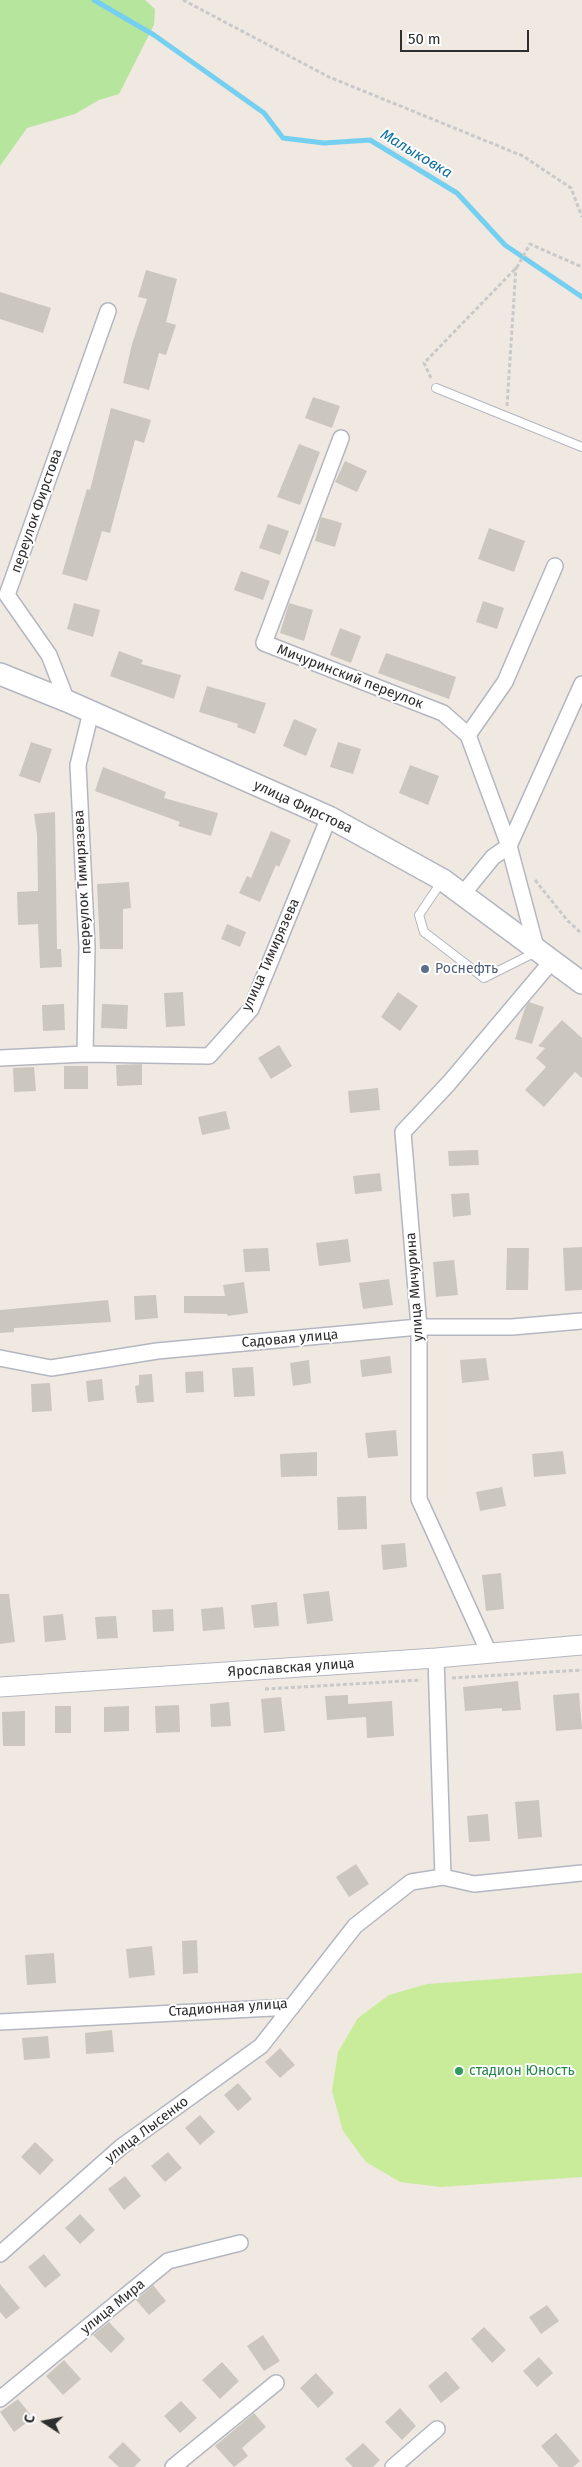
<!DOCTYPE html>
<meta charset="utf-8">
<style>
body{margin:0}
#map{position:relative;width:582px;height:2467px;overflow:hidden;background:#efe9e1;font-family:"Fira Sans",sans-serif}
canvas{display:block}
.north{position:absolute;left:20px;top:2397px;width:50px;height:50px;-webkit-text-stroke:4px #fff;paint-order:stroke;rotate:281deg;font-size:14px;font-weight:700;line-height:20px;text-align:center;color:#2e2e2e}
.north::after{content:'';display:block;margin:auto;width:18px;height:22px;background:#2e2e2e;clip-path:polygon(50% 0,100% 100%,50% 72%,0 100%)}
.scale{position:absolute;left:400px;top:30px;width:129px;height:22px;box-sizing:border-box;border:2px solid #2e2e2e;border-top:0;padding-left:6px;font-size:15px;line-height:18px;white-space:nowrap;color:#2e2e2e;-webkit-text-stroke:4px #fff;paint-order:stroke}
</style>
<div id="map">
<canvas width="582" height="2467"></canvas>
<div class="north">С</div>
<div class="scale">50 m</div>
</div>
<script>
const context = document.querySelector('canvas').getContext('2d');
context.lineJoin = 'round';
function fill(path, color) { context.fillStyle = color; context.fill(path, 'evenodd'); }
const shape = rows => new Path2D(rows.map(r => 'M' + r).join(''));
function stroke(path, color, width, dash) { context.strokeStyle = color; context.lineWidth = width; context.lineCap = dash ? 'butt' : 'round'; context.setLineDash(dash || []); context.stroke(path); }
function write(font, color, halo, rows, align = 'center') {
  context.font = font + ' "Fira Sans",sans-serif'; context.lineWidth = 4; context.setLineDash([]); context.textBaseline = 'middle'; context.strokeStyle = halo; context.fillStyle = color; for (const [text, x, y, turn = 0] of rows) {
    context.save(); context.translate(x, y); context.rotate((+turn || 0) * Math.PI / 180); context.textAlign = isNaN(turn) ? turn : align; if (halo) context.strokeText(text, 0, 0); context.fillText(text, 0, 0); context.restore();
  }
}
fill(shape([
 [0,0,145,0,155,9,154,25,119,94,99,100,75,114,27,128,0,166]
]), '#b6e59e');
fill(shape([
 [582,1973,582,2177,441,2187,400,2182,366,2162,343,2131,332,2091,338,2052,358,2018,389,1995,427,1984]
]), '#c9ec9a');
stroke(shape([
 [94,0,154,35,264,113,283,138,324,143,370,140,457,193,505,245,582,297]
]), '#75cff0', 5);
fill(shape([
 [146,270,177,279,166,322,176,325,166,355,159,353,149,390,123,383,132,344,147,299,138,297],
 [0,292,51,308,43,333,0,319],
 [313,397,340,406,332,428,305,418],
 [111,408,151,420,144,443,135,440,110,533,102,531,87,581,62,574,87,489,90,490],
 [299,444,320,452,300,505,277,497],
 [345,461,367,471,357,492,335,482],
 [321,517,342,523,335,547,315,541],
 [268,524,289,531,280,555,259,548],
 [489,528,525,541,514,572,478,559],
 [241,571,270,581,263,600,234,590],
 [483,601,504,608,497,629,476,622],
 [74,603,100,610,93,637,67,629],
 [289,603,313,610,304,641,280,633],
 [340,628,361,636,351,663,330,655],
 [119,651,143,660,141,664,181,675,174,699,110,676],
 [386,653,456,677,449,699,378,673],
 [207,686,266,703,255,734,237,727,238,724,199,712],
 [294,719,317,729,306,756,283,746],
 [31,742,52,749,40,783,19,776],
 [338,742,361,749,353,774,330,767],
 [410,765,439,776,428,805,399,793],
 [103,767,166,792,164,798,218,813,211,836,178,826,180,822,95,791],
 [55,812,57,949,61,949,62,967,40,968,38,924,18,925,17,892,38,891,37,834,34,814],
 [271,831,291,840,279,867,276,865,260,902,239,893,247,876,251,878],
 [129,882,131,908,123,909,123,949,100,949,97,884],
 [227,924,246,932,240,947,221,939],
 [183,992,185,1026,166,1027,164,993],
 [398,992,418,1006,400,1031,381,1017],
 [529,1002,544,1007,532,1044,515,1039,525,1008],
 [64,1004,65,1030,43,1031,42,1005],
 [102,1004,128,1005,127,1029,101,1028],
 [562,1020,582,1038,582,1078,575,1072,544,1107,525,1090,546,1067,536,1058,545,1048,538,1046],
 [279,1045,292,1066,271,1079,258,1058],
 [142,1064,142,1085,117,1086,116,1065],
 [64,1066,88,1066,88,1089,64,1089],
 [34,1067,36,1091,14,1092,13,1068],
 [378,1088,380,1110,350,1113,348,1091],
 [226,1111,230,1129,202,1135,198,1117],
 [478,1150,479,1165,449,1166,448,1151],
 [380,1173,382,1191,355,1194,353,1176],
 [469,1193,471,1215,453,1217,451,1194],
 [348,1239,351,1262,319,1266,316,1243],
 [582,1247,582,1290,565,1291,563,1248],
 [268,1248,270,1271,245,1272,243,1249],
 [507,1248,529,1248,528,1290,506,1290],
 [454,1260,458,1295,436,1297,433,1262],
 [389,1279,393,1305,363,1309,359,1283],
 [244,1282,248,1313,228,1316,227,1314,184,1313,184,1296,225,1296,223,1285],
 [156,1295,158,1318,135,1320,134,1296],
 [108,1300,111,1322,14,1328,14,1332,0,1333,0,1310],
 [390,1356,392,1373,362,1377,360,1360],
 [486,1358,489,1380,462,1383,460,1360],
 [309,1360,311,1383,293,1386,290,1363],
 [253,1367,255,1396,234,1397,232,1368],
 [203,1371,204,1392,186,1393,185,1372],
 [152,1374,154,1402,137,1403,135,1386,139,1385,139,1375],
 [102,1379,104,1400,88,1402,86,1381],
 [50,1383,52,1411,32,1412,31,1384],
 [396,1430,398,1456,368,1458,365,1433],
 [563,1451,566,1474,534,1477,532,1454],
 [317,1452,317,1476,281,1477,280,1454],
 [502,1487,506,1506,480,1511,476,1492],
 [366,1496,367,1529,338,1530,337,1497],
 [405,1543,407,1567,383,1570,381,1545],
 [501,1573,504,1609,486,1611,482,1575],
 [329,1591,333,1621,307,1624,303,1594],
 [0,1594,9,1594,15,1642,0,1644],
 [277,1602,279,1626,254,1628,251,1605],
 [223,1607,225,1629,203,1631,201,1609],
 [173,1609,174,1631,153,1632,152,1610],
 [63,1614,66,1640,45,1642,43,1616],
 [116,1616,118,1638,97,1639,95,1617],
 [518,1681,521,1710,502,1711,502,1708,465,1711,463,1687],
 [579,1693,582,1729,556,1731,553,1695],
 [348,1695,348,1704,392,1701,394,1736,367,1738,366,1717,327,1720,325,1696],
 [281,1697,285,1731,264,1733,261,1699],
 [229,1702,231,1726,211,1727,210,1704],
 [179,1705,180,1732,156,1733,155,1706],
 [55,1706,71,1706,71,1733,55,1733],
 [129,1706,129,1731,104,1732,104,1707],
 [25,1711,25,1746,3,1746,2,1712],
 [539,1800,542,1837,518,1839,515,1802],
 [488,1814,490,1841,469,1842,467,1816],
 [356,1864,369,1884,349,1897,336,1877],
 [197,1940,198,1973,183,1974,182,1941],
 [152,1946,155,1975,129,1978,126,1949],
 [54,1953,56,1983,27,1985,25,1955],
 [112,2030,114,2052,86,2054,85,2033],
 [48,2036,50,2058,24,2060,22,2038],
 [280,2048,295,2065,280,2078,265,2062],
 [238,2083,252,2099,238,2111,224,2095],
 [200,2115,215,2132,200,2145,185,2128],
 [35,2142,54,2160,40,2175,21,2157],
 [168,2152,182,2168,165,2182,151,2166],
 [125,2176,141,2196,124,2210,108,2189],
 [80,2214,95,2230,80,2244,65,2228],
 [44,2254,61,2275,45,2288,28,2267],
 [0,2284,20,2308,6,2319,0,2312],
 [153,2285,166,2301,149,2315,136,2300],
 [547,2305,559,2321,541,2334,529,2317],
 [109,2322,125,2339,111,2353,93,2335],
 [484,2327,506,2350,492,2363,471,2339],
 [263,2335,280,2361,264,2371,247,2346],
 [539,2357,553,2373,537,2387,523,2371],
 [64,2360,81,2379,63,2395,46,2376],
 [222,2362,239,2381,220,2399,202,2380],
 [446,2371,460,2388,441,2403,428,2386],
 [316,2373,334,2393,318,2408,300,2388],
 [18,2399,33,2418,14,2432,0,2412],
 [181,2401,197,2418,180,2433,164,2416],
 [400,2408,416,2426,402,2440,385,2422],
 [254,2413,266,2427,242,2448,248,2456,234,2467,215,2446],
 [556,2433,580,2461,573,2467,559,2467,541,2446],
 [123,2442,141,2460,134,2467,119,2467,108,2457],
 [363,2443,380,2460,373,2467,353,2467,345,2459]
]), '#cbc7bf');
const service = shape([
 [436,388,582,447],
 [442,881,419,915,424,932,484,978,536,952]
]);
const minor = shape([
 [341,438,264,643,443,713,468,735,509,846,537,951],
 [67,701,49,655,7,595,108,311],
 [468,735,505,682,555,566],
 [462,895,493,857,509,846,582,684],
 [85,1054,87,947,78,765,91,712],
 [0,1058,85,1054,209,1056,251,1009,329,817],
 [0,1358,51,1368,157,1351,419,1327,512,1327,582,1321],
 [489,1653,419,1499,419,1327,403,1132,449,1083,551,962],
 [436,1658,443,1877],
 [0,2022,292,2007],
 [0,2254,121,2147,261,2046,355,1926,411,1882,443,1877,474,1884,582,1873],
 [0,2399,168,2261,240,2243],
 [173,2467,276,2383],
 [393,2467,437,2429]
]);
const tertiary = shape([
 [0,1687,436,1658,582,1645]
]);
const secondary = shape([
 [0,674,67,701,329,817,443,880,582,983]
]);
stroke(service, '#b4b7c1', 10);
stroke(minor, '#b4b7c1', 18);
stroke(tertiary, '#b4b7c1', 21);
stroke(secondary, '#b4b7c1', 24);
stroke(shape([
 [183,0,329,77,523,156,571,188,582,217],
 [431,378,424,363,517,267,530,244,582,267],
 [507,406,516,267],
 [535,880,567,920,582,934],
 [452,1678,582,1670],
 [265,1689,421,1680]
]), '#c9c9c9', 3, [4, 2.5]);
stroke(service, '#fff', 8);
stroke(minor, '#fff', 15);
stroke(tertiary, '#fff', 19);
stroke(secondary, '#fff', 21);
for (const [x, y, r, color] of [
 [425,969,5,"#5c6f8a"],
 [459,2071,5,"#2e9e5b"]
]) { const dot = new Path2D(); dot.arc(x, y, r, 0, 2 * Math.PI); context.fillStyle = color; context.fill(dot); stroke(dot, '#fff', 2); }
write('14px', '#2e2e2e', '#fff', [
 ["переулок Фирстова",37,511,-71],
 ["Мичуринский переулок",350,677,21],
 ["улица Фирстова",303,807,25],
 ["переулок Тимирязева",83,882,-93],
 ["улица Тимирязева",271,955,-66],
 ["улица Мичурина",415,1287,-94],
 ["Садовая улица",290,1339,-5],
 ["Ярославская улица",291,1668,-4],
 ["Стадионная улица",228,2008,-4],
 ["улица Лысенко",147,2130,-37],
 ["улица Мира",113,2307,-39]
]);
write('14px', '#4e5e75', '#fff', [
 ["Роснефть",435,969]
], 'left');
write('14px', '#27864d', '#fff', [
 ["стадион Юность",469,2071]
], 'left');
write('italic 15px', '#0d6fa3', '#fff', [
 ["Малыковка",416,154,31]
]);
</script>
